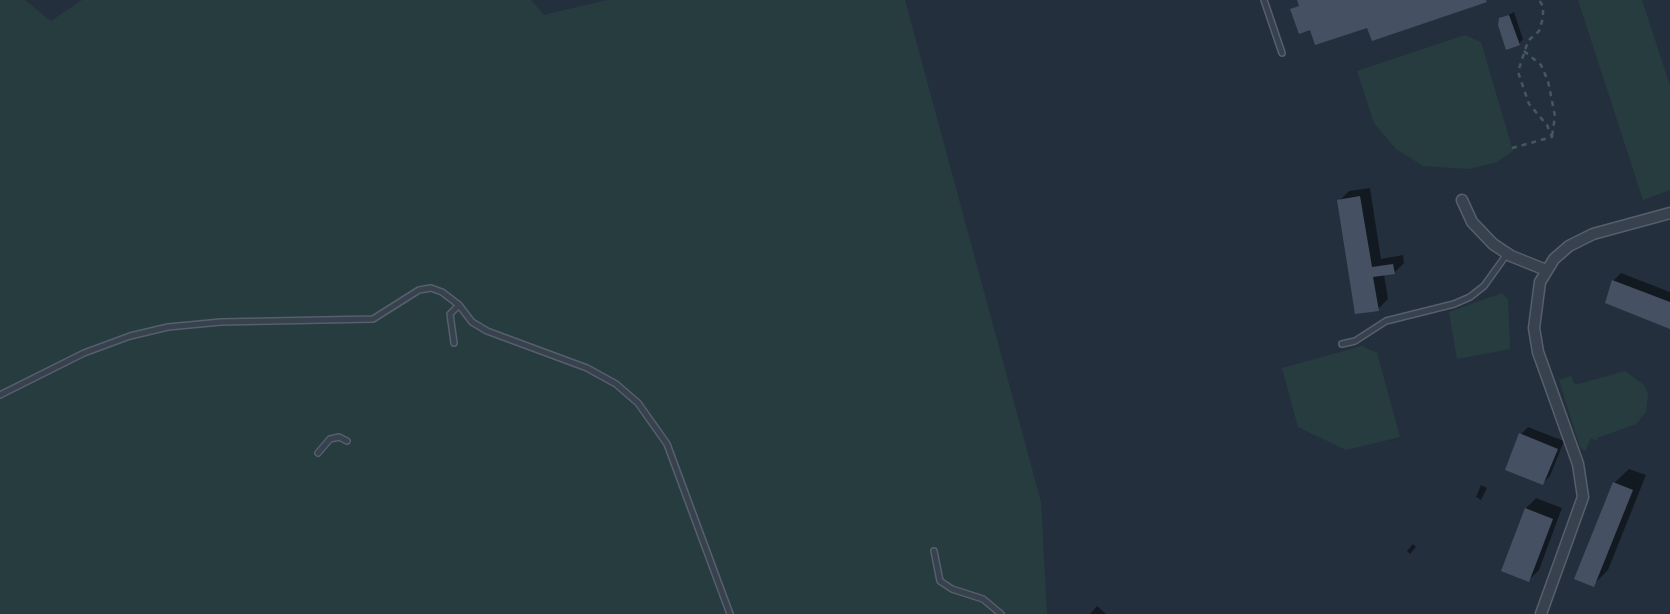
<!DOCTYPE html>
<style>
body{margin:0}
canvas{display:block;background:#242f3e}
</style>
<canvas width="1670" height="614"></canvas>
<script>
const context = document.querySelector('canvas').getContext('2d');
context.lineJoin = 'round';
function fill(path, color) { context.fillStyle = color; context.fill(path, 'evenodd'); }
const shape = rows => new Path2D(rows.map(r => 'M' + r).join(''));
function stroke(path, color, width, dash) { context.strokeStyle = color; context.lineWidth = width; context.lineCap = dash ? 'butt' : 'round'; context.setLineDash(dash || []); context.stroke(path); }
fill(shape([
 [0,0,25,0,51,21,82,0,531,0,544,15,607,0,905,0,1041,502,1047,614,0,614],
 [1578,0,1642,0,1670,86,1670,190,1643,200],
 [1465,35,1481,42,1513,151,1497,162,1469,169,1423,166,1396,149,1374,123,1357,71],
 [1502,293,1508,299,1510,349,1457,359,1449,312],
 [1362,346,1377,353,1400,437,1346,450,1298,427,1282,368],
 [1625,371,1644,385,1648,394,1646,412,1636,424,1597,438,1597,441,1591,438,1585,451,1580,447,1559,380,1571,376,1575,385]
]), '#263c3f');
fill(shape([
 [1514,12,1523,39,1519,44,1501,19],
 [1370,188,1381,259,1403,255,1404,263,1394,273,1384,274,1388,299,1378,309,1339,201,1349,191],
 [1621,273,1670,292,1670,327,1613,281],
 [1528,427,1564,441,1550,476,1543,483,1521,434],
 [1629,469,1646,475,1608,570,1593,585,1614,483],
 [1481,485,1487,488,1481,500,1476,497],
 [1536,498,1562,508,1539,570,1529,580,1526,508],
 [1413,544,1416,547,1410,554,1407,551],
 [1097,606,1106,614,1090,614]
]), '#0007');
fill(shape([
 [1297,0,1486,0,1487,2,1372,41,1367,28,1315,45,1310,30,1299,34,1290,9,1299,6],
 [1509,15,1520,45,1506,50,1498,25,1499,18],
 [1360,196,1372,267,1393,264,1395,274,1373,277,1379,311,1355,314,1337,200],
 [1612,280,1670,302,1670,329,1605,303],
 [1519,433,1558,449,1543,485,1505,470],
 [1613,482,1633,490,1594,587,1574,579],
 [1525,508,1553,519,1529,582,1501,571]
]), '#455162');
const service = shape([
 [1264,0,1282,53],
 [454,343,450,314,459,305,472,322,487,331,587,368,616,384,638,403,667,444,730,614],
 [1342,344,1355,341,1386,321,1454,304,1470,297,1484,286,1507,254],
 [0,395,84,353,130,336,168,327,221,322,373,319,419,290,431,288,442,292,459,305],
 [318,453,330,439,339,437,347,441],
 [934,551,940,581,952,589,983,599,1001,614]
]);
const minor = shape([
 [1462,200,1472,222,1493,244,1511,256,1546,270],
 [1541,614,1583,497,1578,464,1538,352,1534,328,1540,282,1554,259,1569,246,1593,234,1670,213]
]);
stroke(service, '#565f6c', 8);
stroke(minor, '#565f6c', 13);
stroke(shape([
 [1524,51,1541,65,1548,81,1555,116,1552,136],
 [1512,148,1552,137,1547,125,1529,104,1518,72,1528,41,1539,31,1543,18,1543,6,1539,0]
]), '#44595c', 2.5, [5, 5]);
stroke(service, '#38414e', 5);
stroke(minor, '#38414e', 10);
</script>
